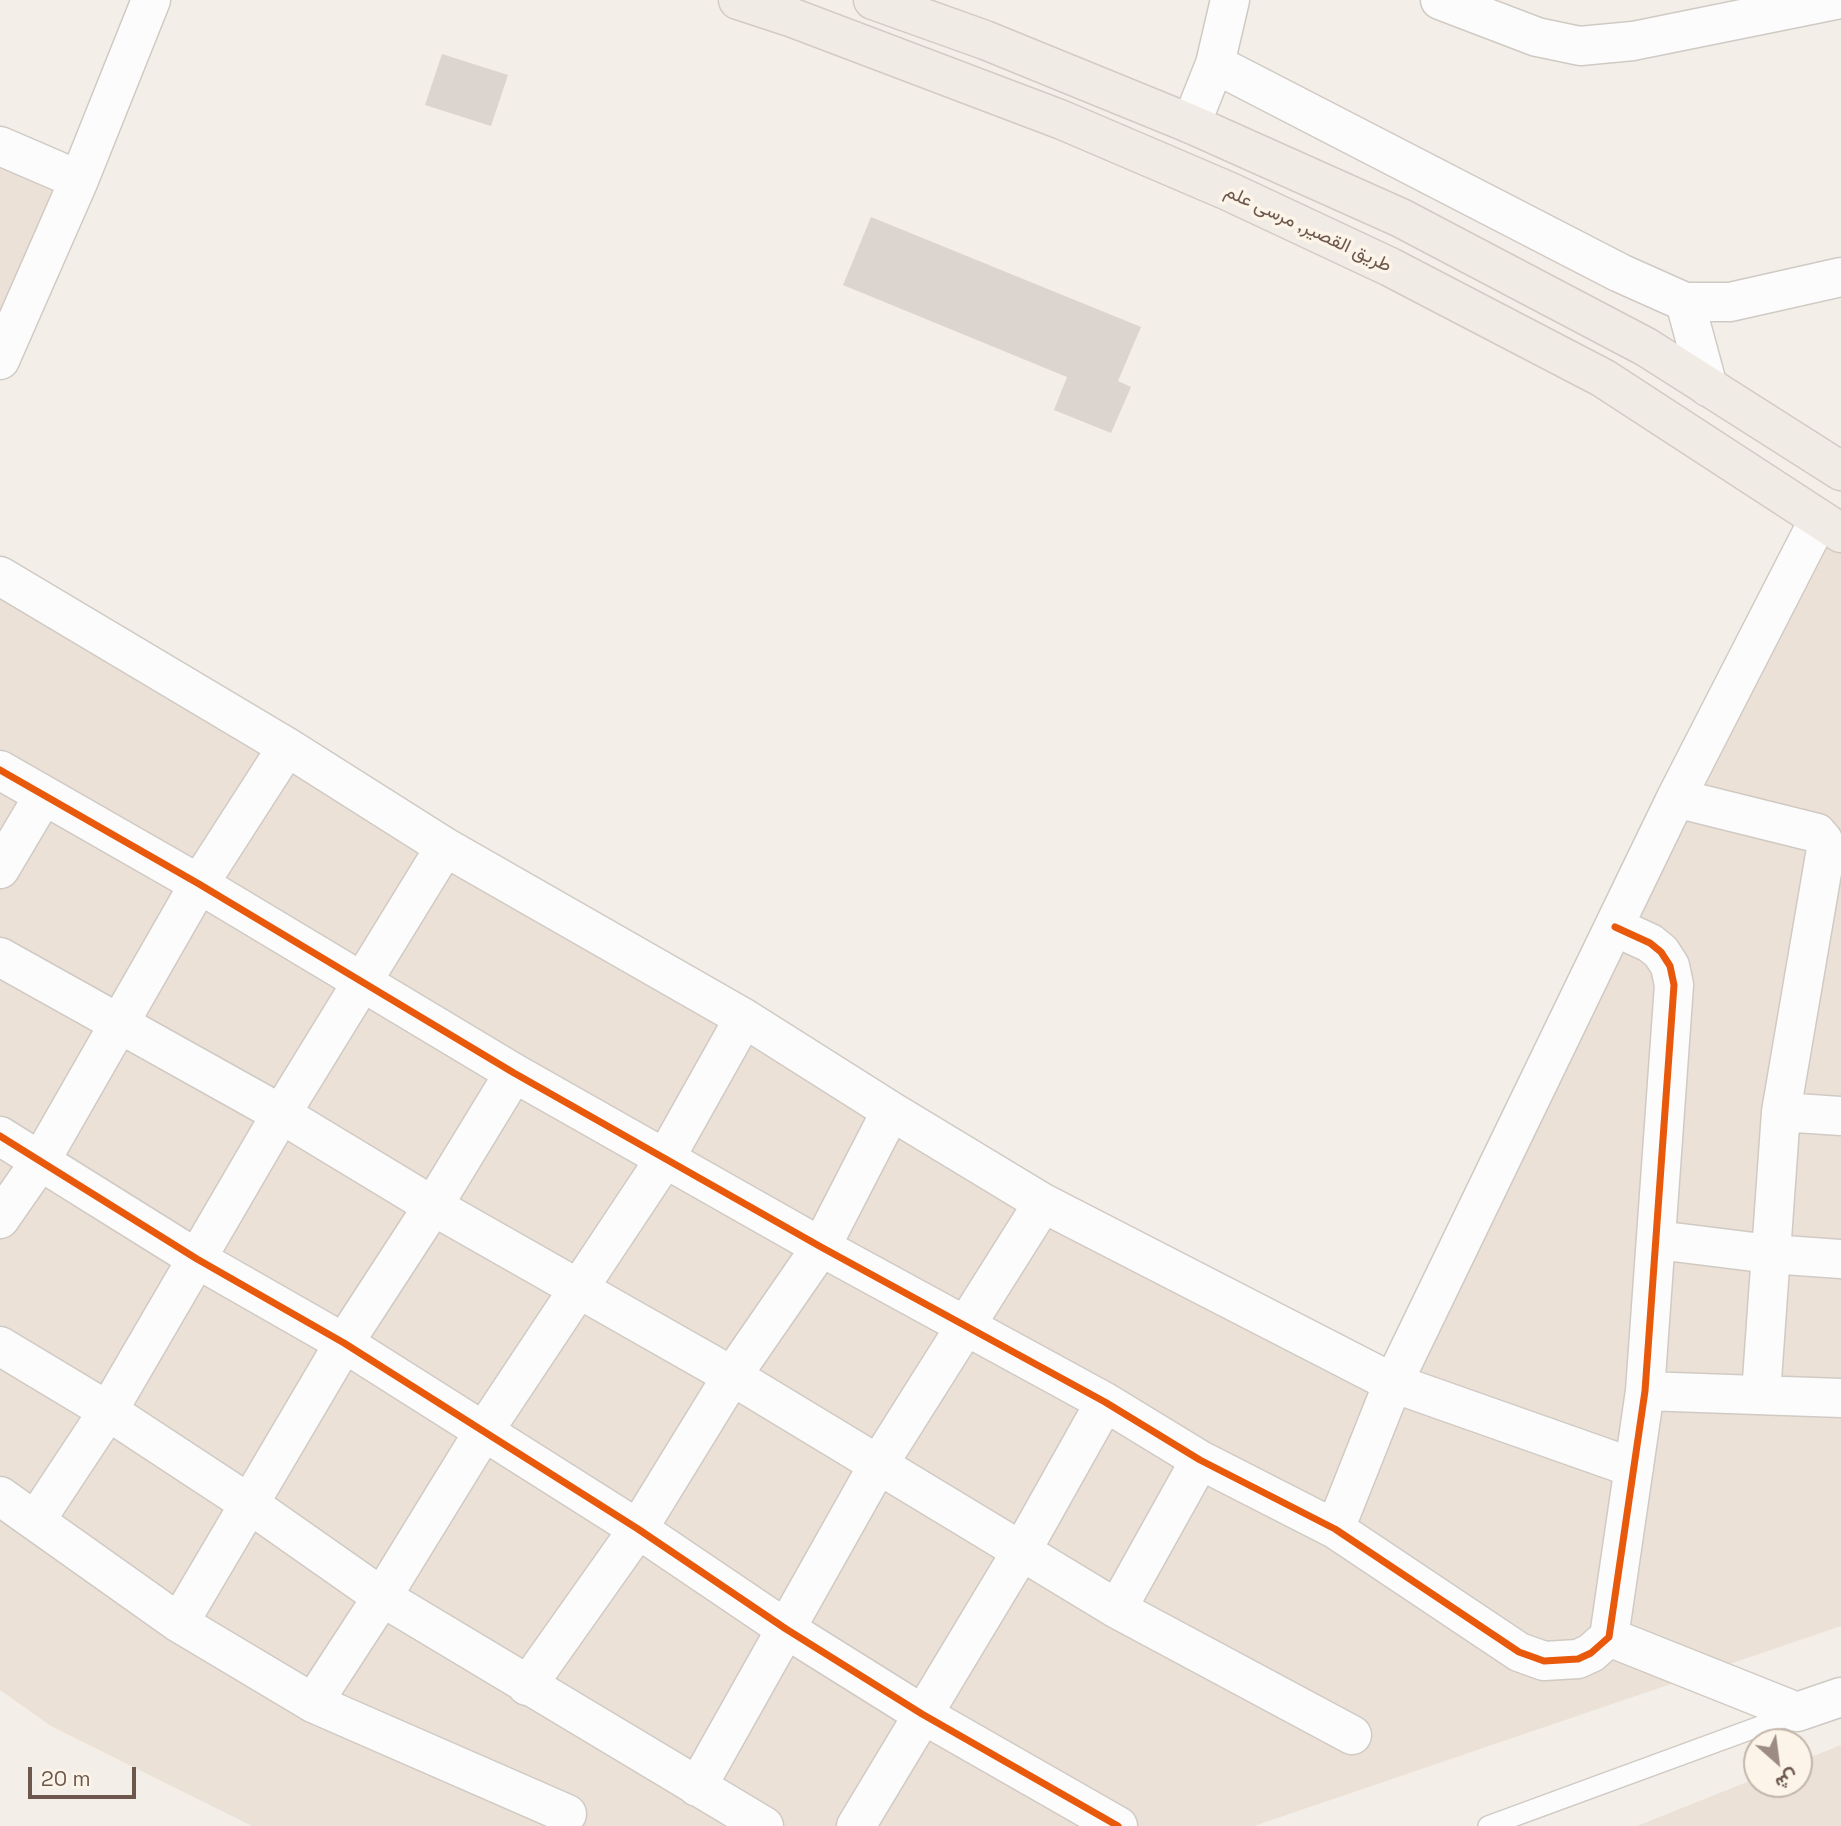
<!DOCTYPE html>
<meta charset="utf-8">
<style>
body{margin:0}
#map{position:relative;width:1841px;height:1826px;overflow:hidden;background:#f3eee8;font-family:"Space Grotesk",Vazirmatn,sans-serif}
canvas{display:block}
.north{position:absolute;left:1743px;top:1728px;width:70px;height:70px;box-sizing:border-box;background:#fcf4e8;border:2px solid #c3b5aa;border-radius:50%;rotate:152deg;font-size:19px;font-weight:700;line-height:28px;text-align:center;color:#6d574d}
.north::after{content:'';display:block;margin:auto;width:24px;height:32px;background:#9c8c83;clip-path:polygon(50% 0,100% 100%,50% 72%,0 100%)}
.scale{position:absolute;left:28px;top:1767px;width:108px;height:32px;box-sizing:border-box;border:4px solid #6d574d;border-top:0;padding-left:9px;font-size:21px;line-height:24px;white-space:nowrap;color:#6d574d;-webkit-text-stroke:5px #fcf4e8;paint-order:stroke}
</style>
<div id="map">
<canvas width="1841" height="1826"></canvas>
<div class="north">ش</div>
<div class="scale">20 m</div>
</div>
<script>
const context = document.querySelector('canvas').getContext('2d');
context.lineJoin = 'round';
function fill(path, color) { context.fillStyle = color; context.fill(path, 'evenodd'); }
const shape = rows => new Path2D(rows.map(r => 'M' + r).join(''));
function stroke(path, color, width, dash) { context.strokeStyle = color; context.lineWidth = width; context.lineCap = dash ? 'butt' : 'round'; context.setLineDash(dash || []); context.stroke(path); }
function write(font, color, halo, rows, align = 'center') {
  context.font = font + ' "Space Grotesk",Vazirmatn,sans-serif'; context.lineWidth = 7; context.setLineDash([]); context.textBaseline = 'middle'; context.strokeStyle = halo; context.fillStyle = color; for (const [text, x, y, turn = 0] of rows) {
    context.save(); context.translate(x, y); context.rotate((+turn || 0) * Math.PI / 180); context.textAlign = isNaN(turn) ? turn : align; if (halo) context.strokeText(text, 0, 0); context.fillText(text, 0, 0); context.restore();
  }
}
fill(shape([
 [0,147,78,180,0,362],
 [1820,520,1841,534,1841,1626,1254,1826,252,1826,51,1726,0,1690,0,580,1394,1384],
 [1841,1745,1841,1826,1637,1826,1757,1778,1757,1784,1799,1784,1799,1762]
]), '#ece1d6');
fill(shape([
 [442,54,508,75,491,126,425,105],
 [871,217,1141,327,1118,381,1131,387,1111,433,1054,410,1067,377,843,285]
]), '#dcd4ce');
const lane = shape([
 [1488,1826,1793,1714]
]);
const street = shape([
 [1440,0,1537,37,1580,46,1633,41,1836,0],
 [1215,64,1620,273,1685,302,1730,302,1841,277],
 [1191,124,1215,64,1230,0],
 [0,146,79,180],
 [1685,302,1708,387],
 [0,360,79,180,151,0],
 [0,576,287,747,445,847,744,1018,891,1111,1043,1203,1393,1383,1634,1468],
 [0,770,199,884,514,1073,821,1247,1105,1402,1200,1460,1335,1529,1519,1652,1544,1661,1578,1659,1591,1653,1609,1637,1645,1391,1674,985,1670,966,1661,952,1650,943,1615,927],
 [1676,798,1817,833,1823,840,1826,849,1781,1112,1761,1394],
 [0,869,44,795],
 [0,957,281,1114,433,1206,732,1376,1117,1609,1352,1735],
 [1781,1112,1841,1116],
 [0,1136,197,1259,344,1343,638,1529,786,1629,922,1714,1118,1826],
 [0,1219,41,1160,199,884,287,747],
 [1657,1240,1770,1254,1841,1259],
 [0,1346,108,1411,248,1503,382,1597,764,1826],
 [1645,1391,1841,1398],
 [0,1496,179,1623,313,1703,567,1814],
 [36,1520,108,1411,281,1114,445,847],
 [1335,1529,1393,1383,1676,798,1819,519],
 [1117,1609,1200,1460],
 [179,1623,344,1343,433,1206,514,1073],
 [1609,1637,1797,1712,1841,1697],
 [527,1686,638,1529,732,1376,821,1247,891,1111],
 [313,1703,382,1597,484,1431,666,1157,744,1018],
 [697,1787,878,1465,1043,1203],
 [856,1826,1022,1550,1105,1402]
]);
const primary = shape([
 [738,0,793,18,1062,120,1228,191,1390,267,1603,378,1841,533],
 [873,0,985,40,1191,124,1401,218,1646,347,1841,471]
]);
stroke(lane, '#d0cac4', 22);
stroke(street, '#d0cac4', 41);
stroke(primary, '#d3cac6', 41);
stroke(lane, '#fdfcfc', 19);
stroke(street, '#fdfcfc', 38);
stroke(primary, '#f0ebe5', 38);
stroke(shape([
 [0,770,199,884,514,1073,821,1247,1105,1402,1200,1460,1335,1529,1519,1652,1544,1661,1578,1659,1591,1653,1609,1637,1645,1391,1674,985,1670,966,1661,952,1650,943,1615,927],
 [0,1136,197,1259,344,1343,638,1529,786,1629,922,1714,1118,1826]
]), '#e8590c', 7);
write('19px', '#6d574d', '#fcf4e8', [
 ["طريق القصير, مرسى علم",1308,229,25]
]);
</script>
